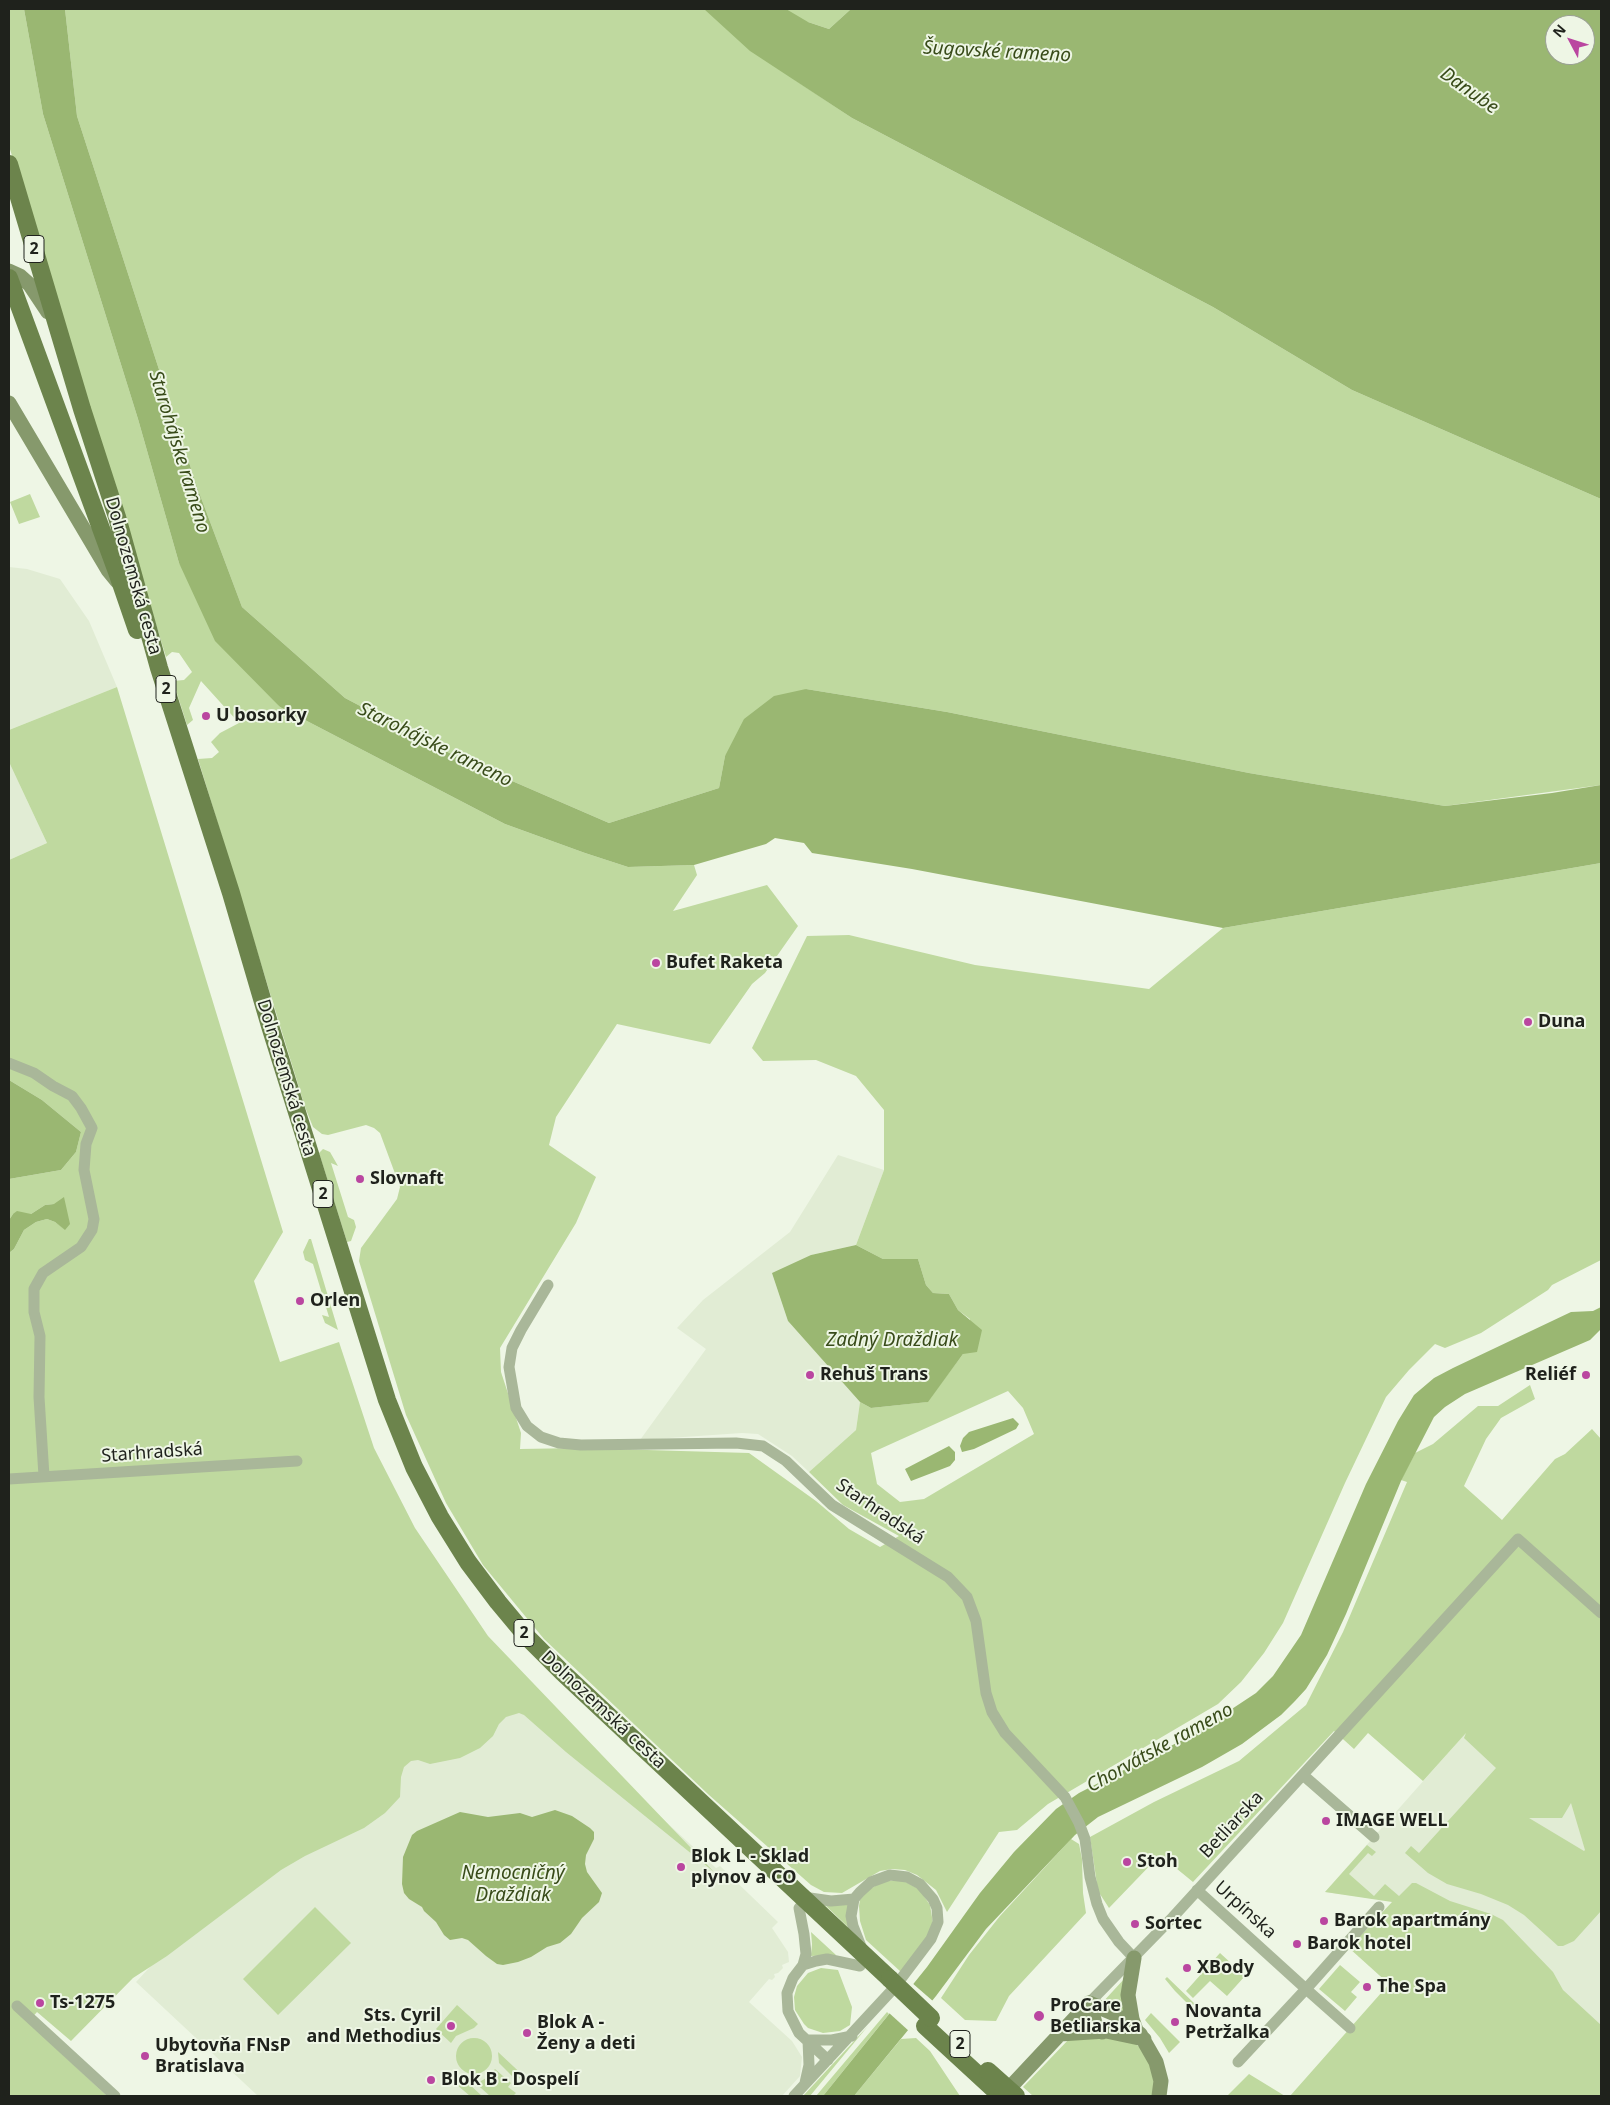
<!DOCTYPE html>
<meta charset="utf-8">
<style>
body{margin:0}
#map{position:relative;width:1610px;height:2105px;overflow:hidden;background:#eef6e5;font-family:"Noto Sans",sans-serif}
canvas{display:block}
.frame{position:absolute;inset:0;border:10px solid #1f221c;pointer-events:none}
.north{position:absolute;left:1545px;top:15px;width:50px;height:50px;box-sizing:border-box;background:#eef6e5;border:1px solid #9ba195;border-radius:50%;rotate:310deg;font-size:14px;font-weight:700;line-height:20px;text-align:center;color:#1f221c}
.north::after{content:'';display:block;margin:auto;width:18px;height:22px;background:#ba46a0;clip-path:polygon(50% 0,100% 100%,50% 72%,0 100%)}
</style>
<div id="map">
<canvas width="1610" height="2105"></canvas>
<div class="frame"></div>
<div class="north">N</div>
</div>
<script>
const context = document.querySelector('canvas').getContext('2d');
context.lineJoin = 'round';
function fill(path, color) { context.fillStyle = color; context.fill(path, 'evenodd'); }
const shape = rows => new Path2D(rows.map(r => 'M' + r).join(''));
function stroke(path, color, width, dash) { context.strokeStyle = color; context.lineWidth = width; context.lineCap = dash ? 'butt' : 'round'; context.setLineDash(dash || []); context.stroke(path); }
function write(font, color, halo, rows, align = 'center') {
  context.font = font + ' "Noto Sans",sans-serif'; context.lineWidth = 4; context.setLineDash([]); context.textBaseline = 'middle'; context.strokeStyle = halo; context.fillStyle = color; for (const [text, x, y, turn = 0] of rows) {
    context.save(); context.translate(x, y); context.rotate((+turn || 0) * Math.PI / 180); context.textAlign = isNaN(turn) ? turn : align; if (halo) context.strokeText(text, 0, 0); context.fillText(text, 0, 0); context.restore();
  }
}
fill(shape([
 [9,567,27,569,60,579,89,621,117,687,9,730],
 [9,762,47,843,9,860],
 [838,1155,884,1170,856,1245,811,1255,788,1321,860,1402,856,1430,809,1472,792,1456,758,1434,742,1433,640,1440,706,1349,677,1328,703,1300,790,1232],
 [1564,1622,1601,1655,1601,2030,1472,1912,1325,1892],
 [470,1641,716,1868,720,1866,778,1922,772,1928,788,1952,789,1962,782,1965,783,1968,778,1973,774,1974,775,1977,772,1980,769,1979,749,2002,792,2041,802,2057,800,2076,782,2096,258,2096,136,1982,451,1643]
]), '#e1ecd4');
fill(shape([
 [9,9,24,9,43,114,138,419,179,563,280,707,505,824,585,853,628,867,694,865,697,875,673,911,767,885,798,926,765,973,752,984,710,1044,617,1024,556,1117,549,1145,596,1177,576,1223,500,1348,501,1372,521,1433,520,1449,579,1448,749,1453,816,1501,849,1529,880,1547,899,1536,843,1505,809,1472,856,1430,860,1402,871,1408,927,1402,963,1354,970,1319,958,1310,949,1294,933,1293,926,1285,918,1259,883,1259,856,1245,884,1170,884,1110,856,1076,816,1060,763,1061,752,1048,807,936,849,935,975,965,1149,989,1223,928,1601,863,1601,1260,1552,1285,1548,1290,1481,1333,1445,1348,1435,1344,1409,1370,1386,1397,1345,1483,1283,1623,1264,1653,1241,1682,1218,1704,1048,1804,1017,1830,999,1832,947,1912,936,1890,917,1875,905,1870,892,1869,880,1871,842,1893,824,1892,811,1885,709,1795,544,1639,483,1565,446,1503,406,1415,359,1261,361,1248,397,1199,400,1187,380,1133,374,1128,366,1125,328,1135,322,1134,313,1127,305,1107,198,759,212,758,219,752,211,742,220,733,239,723,201,681,189,708,193,720,187,725,173,681,184,680,192,672,179,653,172,652,166,657,9,146],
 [1008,1391,1023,1408,1034,1434,924,1499,900,1502,877,1484,871,1453],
 [65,9,851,9,829,29,808,22,795,80,852,118,1213,307,1352,390,1601,499,1601,785,1445,806,1249,773,947,712,806,689,725,756,719,788,609,823,459,758,345,698,242,607,197,487,77,116],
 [30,494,40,517,19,524,10,502],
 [117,687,283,1232,254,1281,280,1362,339,1342,374,1448,415,1528,488,1636,714,1872,566,1752,524,1715,519,1713,506,1717,499,1724,493,1736,480,1748,460,1758,430,1764,418,1760,411,1761,404,1767,401,1777,400,1797,385,1813,364,1828,305,1856,281,1870,167,1956,133,1978,71,2041,37,2012,28,2022,107,2096,9,2096,9,1253,14,1249,24,1230,36,1222,47,1219,55,1222,65,1229,54,1204,45,1205,31,1214,13,1214,9,1220,9,1179,61,1170,76,1152,81,1132,42,1100,9,1080,9,860,47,843,9,762,9,730],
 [323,1149,330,1152,338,1166,331,1163,348,1217,354,1220,356,1227,351,1241,347,1242,319,1153],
 [309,1239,311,1239,338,1330,325,1323,322,1315,329,1317,313,1264,305,1260,303,1252],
 [1530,1385,1535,1399,1501,1418,1486,1439,1464,1486,1502,1520,1555,1459,1565,1454,1592,1429,1601,1439,1601,1911,1574,1941,1563,1946,1558,1946,1524,1915,1508,1905,1481,1894,1447,1884,1428,1873,1405,1853,1411,1846,1419,1853,1496,1768,1464,1738,1466,1733,1423,1781,1368,1733,1354,1749,1334,1731,1193,1882,1160,1855,1109,1908,1098,1891,1090,1837,1154,1802,1239,1761,1306,1705,1343,1632,1407,1482,1401,1480,1415,1453,1433,1444,1478,1406,1498,1406],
 [1571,1803,1585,1850,1584,1851,1529,1818,1562,1818],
 [1071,1839,1079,1844,1082,1859,1083,1893,1086,1913,1009,1996,996,2021,965,2020,941,1998,969,1955,1000,1916],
 [1367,1845,1376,1852,1372,1856,1368,1853,1349,1874,1374,1896,1385,1884,1399,1896,1412,1883,1416,1883,1450,1901,1491,1914,1503,1920,1553,1972,1563,1990,1601,2025,1601,2096,1290,2096,1389,1984,1349,1948,1392,1902,1325,1892],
 [902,1880,919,1889,930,1905,933,1923,929,1934,901,1972,866,1940,860,1921,859,1906,860,1900,868,1890,884,1881],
 [849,1904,848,1927,825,1905],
 [315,1907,351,1943,278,2015,243,1979],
 [811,1932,836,1955,811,1956,812,1944],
 [1220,1953,1245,1976,1227,1996,1210,1981,1193,1998,1186,1991],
 [1340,1965,1360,1982,1351,1992,1357,1997,1345,2011,1319,1989],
 [821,1968,838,1970,852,2007,850,2025,840,2031,823,2033,808,2028,804,2024,795,2010,794,1997,797,1986,808,1973],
 [1167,1977,1195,2004,1191,2007,1175,1991,1165,1979],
 [1125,1978,1128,2020,1101,2004],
 [457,2005,478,2024,474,2028,456,2036,451,2043,436,2029],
 [887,2012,889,2014,823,2096,816,2096],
 [1151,2013,1180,2042,1169,2053,1160,2038,1145,2020],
 [868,2026,810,2096,803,2096],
 [1071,2037,1130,2039,1144,2051,1155,2077,1153,2096,1033,2096,1023,2087],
 '456 2056a18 18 0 1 1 36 0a18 18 0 1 1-36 0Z',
 [916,2038,930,2051,960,2096,854,2096,901,2039],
 [498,2052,528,2080,525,2083,518,2077,515,2079,499,2063],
 [495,2069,511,2083,508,2087,516,2093,513,2096,490,2096,473,2081,481,2081,488,2077],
 [456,2072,482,2096,470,2096,450,2079],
 [1249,2074,1285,2096,1227,2096]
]), '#bfd99f');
fill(shape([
 [24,9,65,9,77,116,197,487,242,607,345,698,459,758,609,823,719,788,725,756,744,719,774,696,806,689,947,712,1249,773,1445,806,1552,793,1601,785,1601,863,1223,928,912,869,812,853,804,843,775,838,766,844,694,865,628,867,585,853,505,824,280,707,215,641,179,563,138,419,43,114],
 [704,9,786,9,808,22,829,29,851,9,1601,9,1601,499,1352,390,1213,307,852,118,750,51],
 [1555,25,1585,25,1585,55,1555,55],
 [9,1080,42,1100,81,1132,76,1152,61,1170,9,1179],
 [64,1197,70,1224,65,1230,55,1222,47,1219,36,1222,24,1230,14,1249,9,1253,9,1220,13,1214,17,1211,31,1214,45,1205,54,1204],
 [856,1245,883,1259,918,1259,926,1285,933,1293,949,1294,958,1310,982,1330,977,1352,963,1354,928,1402,871,1408,860,1402,788,1321,772,1273,811,1255],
 [1601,1307,1601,1329,1590,1340,1465,1394,1445,1407,1434,1417,1401,1481,1346,1614,1327,1655,1306,1689,1295,1701,1281,1715,1242,1744,1202,1767,1098,1817,1075,1835,986,1929,936,1996,854,2096,823,2096,927,1967,980,1893,1014,1852,1056,1809,1079,1793,1194,1734,1256,1693,1273,1676,1301,1635,1366,1484,1398,1421,1414,1395,1434,1378,1453,1368,1571,1312,1593,1311],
 [1013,1418,1019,1424,1016,1429,974,1449,962,1452,960,1446,963,1438,969,1432],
 [949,1446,955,1452,955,1460,950,1466,911,1481,905,1469],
 [555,1810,572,1816,590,1828,594,1832,594,1839,586,1855,585,1864,587,1872,602,1893,599,1902,582,1918,571,1934,560,1943,547,1947,531,1957,518,1962,503,1965,497,1964,486,1956,468,1940,462,1938,450,1940,444,1935,436,1922,424,1911,422,1907,409,1899,404,1893,402,1884,403,1857,412,1835,417,1831,460,1812,488,1817,520,1813,532,1817]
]), '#9ab772');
fill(shape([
 [911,1982,934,2002,910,2032,888,2012]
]), '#eef6e5');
stroke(shape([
 [9,1063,34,1073,53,1086,72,1096,81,1108,92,1128,86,1144,84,1170,94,1219,92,1230,81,1247,43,1273,34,1289,34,1312,40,1336,39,1397,44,1476],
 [548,1285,521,1330,512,1348,509,1367,516,1408,527,1426,541,1437,559,1443,581,1445,736,1443,763,1446,786,1461,832,1505,948,1577,967,1597,976,1621,986,1693,992,1712,1005,1733,1065,1797,1079,1823,1085,1839,1090,1877,1097,1904,1103,1919,1119,1942,1134,1958],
 [9,1479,297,1461],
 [1303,1775,1374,1837],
 [1197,1890,1306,1989,1238,2062],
 [803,1897,831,1901,854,1899],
 [799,1908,804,1934,806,1954,803,1965,793,1978,787,1993,788,2011,799,2033,828,2060],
 [803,1965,816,1961,827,1959,860,1966],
 [1089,2003,1173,1917,1518,1539,1601,1613],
 [17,2006,115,2096],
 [1350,2028,1306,1989,1379,1907],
 [808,2040,832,2040,852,2036],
 [805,2083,809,2065,808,2040],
 [794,2096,894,1988,931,1939,938,1922,937,1908,933,1899,920,1884,907,1877,890,1875,871,1882,860,1892,854,1899,851,1916,853,1926,862,1949]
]), '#a9b799', 11);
stroke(shape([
 [9,271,20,276,30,285,48,312],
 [9,403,108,570,117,581],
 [1134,1958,1128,1995,1132,2019,1136,2030],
 [1089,2003,1115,2014,1140,2034,1156,2062,1161,2081,1159,2096],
 [1089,2003,1095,2023,1102,2032],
 [1060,2034,1106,2031,1144,2039],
 [1002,2096,1089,2003]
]), '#86996c', 15);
stroke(shape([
 [9,164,82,409,117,517,159,668,231,893,270,1026,387,1400,414,1467,440,1517,468,1562,498,1602,528,1638,562,1672,890,1979],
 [9,278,117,572,137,630],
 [925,2026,1001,2096]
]), '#6c844c', 18);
stroke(shape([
 [890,1979,931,2018],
 [988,2071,1016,2096]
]), '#6c844c', 18);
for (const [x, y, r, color] of [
 [206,716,5,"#ba46a0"],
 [656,963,5,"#ba46a0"],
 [1528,1022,5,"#ba46a0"],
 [360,1179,5,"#ba46a0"],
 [300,1301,5,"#ba46a0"],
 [810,1375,5,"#ba46a0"],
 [1586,1375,5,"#ba46a0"],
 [1326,1821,5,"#ba46a0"],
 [1127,1862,5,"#ba46a0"],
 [681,1867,5,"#ba46a0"],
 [1324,1921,5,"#ba46a0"],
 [1135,1924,5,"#ba46a0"],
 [1297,1944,5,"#ba46a0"],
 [1187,1968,5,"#ba46a0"],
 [1367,1987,5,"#ba46a0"],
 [40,2003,5,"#ba46a0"],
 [1039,2016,6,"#ba46a0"],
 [1175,2022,5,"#ba46a0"],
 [451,2026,5,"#ba46a0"],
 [527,2033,5,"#ba46a0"],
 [145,2056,5,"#ba46a0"],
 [431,2080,5,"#ba46a0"]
]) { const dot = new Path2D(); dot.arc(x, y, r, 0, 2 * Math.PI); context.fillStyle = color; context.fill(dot); stroke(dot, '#eef6e5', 2); }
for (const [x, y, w] of [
 [34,249,20],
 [166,689,20],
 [323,1194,20],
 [524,1633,20],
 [960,2044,20]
]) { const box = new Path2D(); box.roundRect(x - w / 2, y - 13.5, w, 27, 4); context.fillStyle = '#eef6e5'; context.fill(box); stroke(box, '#1f221c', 1); }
write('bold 16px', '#1f221c', null, [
 ["2",34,249],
 ["2",166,689],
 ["2",323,1194],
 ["2",524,1633],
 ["2",960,2044]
]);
write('18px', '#1f221c', '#eef6e5', [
 ["Dolnozemská cesta",133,576,74],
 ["Dolnozemská cesta",286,1078,73],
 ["Starhradská",152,1453,-4],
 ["Starhradská",880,1512,34],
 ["Dolnozemská cesta",603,1710,43],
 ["Betliarska",1232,1825,-47],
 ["Urpínska",1245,1910,42]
]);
write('bold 18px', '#1f221c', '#eef6e5', [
 ["U bosorky",216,716],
 ["Bufet Raketa",666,963],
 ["Duna",1538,1022],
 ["Slovnaft",370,1179],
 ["Orlen",310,1301],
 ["Rehuš Trans",820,1375],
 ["Reliéf",1576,1375,"right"],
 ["IMAGE WELL",1336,1821],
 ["Blok L - Sklad",691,1857],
 ["plynov a CO",691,1878],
 ["Stoh",1137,1862],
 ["Barok apartmány",1334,1921],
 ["Sortec",1145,1924],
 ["Barok hotel",1307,1944],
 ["XBody",1197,1968],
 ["The Spa",1377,1987],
 ["Ts-1275",50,2003],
 ["ProCare",1050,2006],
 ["Betliarska",1050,2027],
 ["Novanta",1185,2012],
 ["Petržalka",1185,2033],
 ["Sts. Cyril",441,2016,"right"],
 ["and Methodius",441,2037,"right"],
 ["Blok A -",537,2023],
 ["Ženy a deti",537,2044],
 ["Ubytovňa FNsP",155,2046],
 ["Bratislava",155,2067],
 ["Blok B - Dospelí",441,2080]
], 'left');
write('italic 19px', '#384b19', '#eef6e5', [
 ["Šugovské rameno",997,52,3],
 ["Danube",1469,91,35],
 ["Starohájske rameno",179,452,73],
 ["Starohájske rameno",435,745,26],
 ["Zadný Draždiak",892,1341],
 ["Chorvátske rameno",1160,1748,-29],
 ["Nemocničný",513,1874],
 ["Draždiak",513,1896]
]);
</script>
